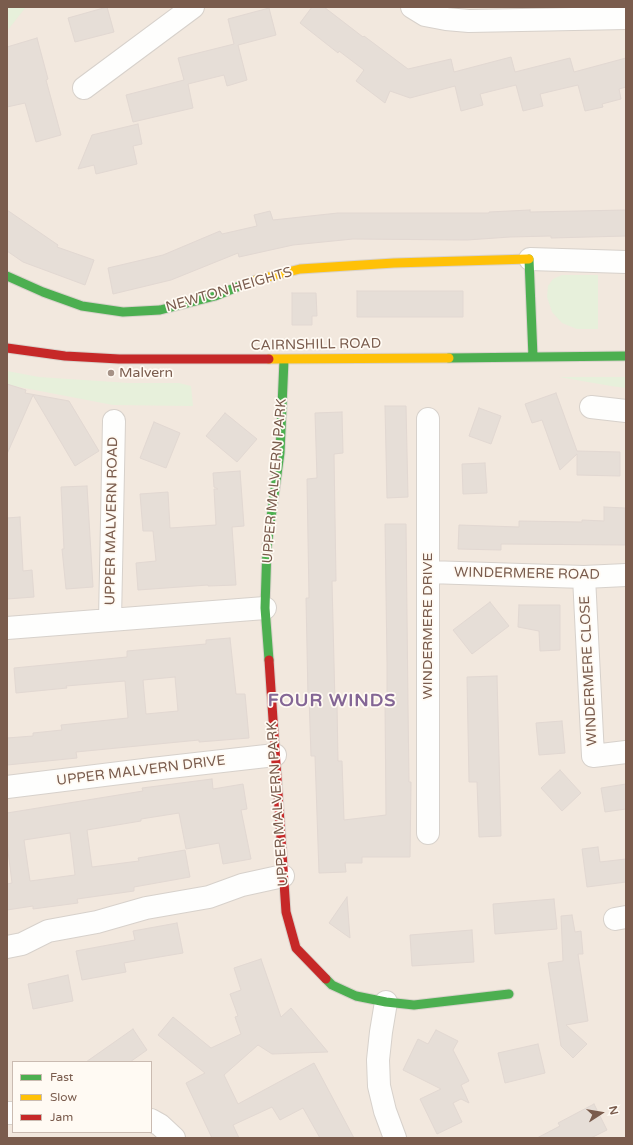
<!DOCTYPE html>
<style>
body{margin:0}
#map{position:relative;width:633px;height:1145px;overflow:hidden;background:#f9f5f0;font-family:"Varela Round",sans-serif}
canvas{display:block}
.frame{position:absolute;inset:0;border:8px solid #7a5c4d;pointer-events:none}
.legend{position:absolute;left:12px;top:1061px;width:140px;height:72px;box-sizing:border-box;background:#fffaf3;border:1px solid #cabbb1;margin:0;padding:5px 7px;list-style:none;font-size:12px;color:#7a5c4d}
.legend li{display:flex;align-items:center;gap:8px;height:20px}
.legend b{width:20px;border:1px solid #cabbb1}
.north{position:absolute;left:581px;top:1093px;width:40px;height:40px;-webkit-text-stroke:3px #fffaf3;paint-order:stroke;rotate:78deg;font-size:11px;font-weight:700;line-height:16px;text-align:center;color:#7a5c4d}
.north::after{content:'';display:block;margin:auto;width:14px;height:18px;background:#7a5c4d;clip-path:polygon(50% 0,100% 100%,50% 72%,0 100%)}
</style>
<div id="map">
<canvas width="633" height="1145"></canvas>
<div class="frame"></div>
<ul class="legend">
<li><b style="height:5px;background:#4caf50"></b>Fast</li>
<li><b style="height:5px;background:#ffc107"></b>Slow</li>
<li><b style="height:5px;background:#c62828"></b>Jam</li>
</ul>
<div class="north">N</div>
</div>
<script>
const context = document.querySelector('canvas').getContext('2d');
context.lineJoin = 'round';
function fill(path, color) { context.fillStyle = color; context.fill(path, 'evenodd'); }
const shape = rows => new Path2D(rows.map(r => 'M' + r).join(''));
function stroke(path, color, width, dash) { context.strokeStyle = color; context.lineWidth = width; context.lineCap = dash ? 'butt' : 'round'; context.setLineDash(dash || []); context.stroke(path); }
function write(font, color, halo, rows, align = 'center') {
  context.font = font + ' "Varela Round",sans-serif'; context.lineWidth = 3.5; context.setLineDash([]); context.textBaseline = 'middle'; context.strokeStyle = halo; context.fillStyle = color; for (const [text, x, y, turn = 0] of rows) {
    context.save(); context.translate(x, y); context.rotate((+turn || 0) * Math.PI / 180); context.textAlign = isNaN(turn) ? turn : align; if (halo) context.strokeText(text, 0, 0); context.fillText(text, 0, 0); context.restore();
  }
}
fill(shape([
 [7,7,626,7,626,1138,7,1138],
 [13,1062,151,1062,151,1132,13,1132]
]), '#f2e8de');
fill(shape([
 [7,7,26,7,7,31],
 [562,275,598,275,598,329,577,329,562,323,552,312,547,297,548,286,553,279],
 [7,371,39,377,129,383,179,383,191,386,193,406,113,405,19,387,7,385],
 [559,377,626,377,626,388,611,386]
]), '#e7f0db');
const building = shape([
 [107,7,114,32,75,42,68,18,107,7],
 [312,7,324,7,363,37,364,36,408,69,451,59,454,72,511,57,515,72,570,58,574,72,626,58,626,87,619,89,621,99,602,104,603,107,585,111,578,85,540,94,543,106,523,111,516,85,480,94,483,105,461,111,455,86,410,98,390,91,385,103,356,81,364,70,339,51,338,53,300,23,312,7],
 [269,8,276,35,238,45,247,80,227,86,224,75,188,84,193,108,133,122,126,95,184,80,178,58,234,44,228,19,269,8],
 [37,38,48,79,46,80,61,135,36,142,25,103,7,107,7,47,37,38],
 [138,124,142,144,133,146,137,164,96,174,94,165,78,169,92,135,138,124],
 [7,210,58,245,57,247,94,260,85,285,23,262,7,251,7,210],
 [530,210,530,212,626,210,626,236,551,238,551,236,510,237,467,240,353,239,293,245,239,257,238,253,171,280,113,294,108,268,163,255,220,231,222,234,257,226,254,215,270,211,273,220,338,213,489,213,489,212,530,210],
 [357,291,463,291,463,317,357,317,357,291],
 [292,293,316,293,317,316,312,316,312,325,292,325,292,293],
 [7,384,26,390,25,393,69,401,99,451,75,466,33,395,7,454,7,384],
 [556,393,577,451,620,452,620,476,577,475,577,454,560,470,542,420,532,423,525,404,556,393],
 [385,406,406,406,408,497,387,498,385,406],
 [479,408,501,416,491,444,469,436,479,408],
 [342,412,343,453,334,454,336,581,332,581,335,704,337,704,338,761,342,761,344,820,386,815,385,703,387,703,387,662,385,524,406,524,408,705,409,782,411,782,410,857,362,857,362,863,345,863,346,872,319,873,315,756,311,756,309,696,308,697,306,598,309,598,307,479,317,478,315,413,342,412],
 [225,413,257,439,237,462,206,436,225,413],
 [154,422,180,433,166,468,140,458,154,422],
 [485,463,487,493,463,494,462,464,485,463],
 [240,471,244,526,232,527,236,585,208,586,208,585,138,590,136,563,156,561,153,531,143,531,140,494,168,492,170,528,216,525,214,489,218,489,214,487,213,473,240,471],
 [87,486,93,587,66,589,62,549,64,549,61,487,87,486],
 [604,507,625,508,625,545,501,544,501,550,458,549,459,525,519,527,519,521,582,522,582,520,604,521,604,507],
 [20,517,23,571,32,570,34,597,7,599,7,518,20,517],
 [490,602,509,626,472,654,453,630,490,602],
 [519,605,560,605,560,650,540,651,539,631,518,627,519,605],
 [230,638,236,694,245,694,249,738,199,742,199,740,76,752,77,758,7,765,7,738,33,736,33,733,62,730,61,725,128,718,125,681,66,686,67,688,16,693,14,668,127,657,127,651,206,644,206,640,230,638],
 [175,677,178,711,146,714,143,680,175,677],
 [497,676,501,836,479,837,477,782,469,782,467,677,497,676],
 [562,721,565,753,539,755,536,723,562,721],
 [560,770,581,793,562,811,541,788,560,770],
 [212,779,213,789,243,784,247,809,241,810,251,859,223,864,219,843,186,849,179,813,141,819,141,821,87,830,92,867,139,861,138,858,185,850,190,877,134,887,134,891,77,899,78,903,33,909,33,906,7,910,7,884,12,883,7,843,7,813,143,791,142,788,212,779],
 [70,833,75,875,30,881,24,840,70,833],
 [626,784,626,809,605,812,601,788,626,784],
 [598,847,600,862,626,859,626,882,587,887,582,849,598,847],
 [347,897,350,938,329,923,347,897],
 [554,899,557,929,495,934,493,904,554,899],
 [572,915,575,932,581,931,583,954,578,954,588,1021,566,1025,587,1044,573,1058,561,1046,548,963,563,961,561,916,572,915],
 [177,923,183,953,124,963,126,972,82,980,76,951,135,940,133,931,177,923],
 [472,930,474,962,412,966,410,935,472,930],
 [261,959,281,1017,291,1008,328,1052,272,1054,258,1045,224,1075,238,1104,314,1063,354,1138,320,1138,303,1108,280,1120,272,1107,233,1125,239,1138,212,1138,186,1083,205,1073,158,1035,173,1017,211,1048,241,1034,235,1017,238,1016,230,994,241,990,234,968,261,959],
 [68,975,73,1001,33,1009,28,984,68,975],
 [133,1029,147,1050,130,1062,86,1062,133,1029],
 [436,1030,458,1041,453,1050,469,1081,461,1085,469,1103,461,1099,453,1103,462,1122,437,1134,420,1099,441,1089,403,1070,418,1039,428,1044,436,1030],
 [538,1044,545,1073,505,1083,498,1053,538,1044],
 [594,1104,607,1130,591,1138,537,1138,560,1126,558,1123,594,1104]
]);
fill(building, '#e6ded7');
stroke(building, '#e2d8d2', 1);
const street = shape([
 [412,7,425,15,446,19,469,21,626,18],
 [84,88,193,7],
 [530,259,626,262],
 [591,407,626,411],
 [428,419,428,833],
 [428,572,584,577,626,575],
 [584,577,593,756,626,752],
 [110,620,114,421],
 [7,628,265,608],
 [7,787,152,769,275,755],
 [615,919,626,917],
 [7,947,22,944,48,931,97,922,146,908,209,897,242,885,283,876],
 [386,1002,381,1032,378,1060,379,1086,385,1111,395,1138],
 [7,1113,13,1113],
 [151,1120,160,1125,174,1138]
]);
const fast = shape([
 [529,259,533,357],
 [7,276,43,292,82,306,123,312,160,310,215,296,252,281],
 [449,358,626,356],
 [269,660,265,608,267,546,280,453,284,360],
 [326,979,332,985,356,996,386,1002,414,1005,509,994]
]);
const slow = shape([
 [252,281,300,269,394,263,529,259],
 [269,359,449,358]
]);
const jam = shape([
 [7,348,65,356,119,359,269,359],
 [269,660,286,912,296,948,326,979]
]);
stroke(street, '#d7d1cb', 24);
stroke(fast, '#d9d2cb', 11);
stroke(slow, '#d9d2cb', 11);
stroke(jam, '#d9d2cb', 11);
stroke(street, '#fefefd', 22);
stroke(fast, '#4caf50', 9);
stroke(slow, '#ffc107', 9);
stroke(jam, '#c62828', 9);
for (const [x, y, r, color] of [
 [111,373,4,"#a69286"]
]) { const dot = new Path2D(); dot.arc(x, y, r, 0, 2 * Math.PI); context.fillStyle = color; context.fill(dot); stroke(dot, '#fffaf3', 1.5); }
write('14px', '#7a5c4d', '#fffaf3', [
 ["NEWTON HEIGHTS",229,290,-16],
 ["CAIRNSHILL ROAD",316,345,-1],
 ["UPPER MALVERN PARK",275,481,-85],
 ["UPPER MALVERN ROAD",112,521,-89],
 ["WINDERMERE ROAD",527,574,1],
 ["WINDERMERE DRIVE",428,626,-90],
 ["WINDERMERE CLOSE",589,671,-93],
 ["UPPER MALVERN DRIVE",141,771,-7],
 ["UPPER MALVERN PARK",278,804,-94]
]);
write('14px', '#7a5c4d', '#fffaf3', [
 ["Malvern",119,373]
], 'left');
context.letterSpacing = '1px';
write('bold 18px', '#846695', '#fffaf3', [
 ["FOUR WINDS",332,701]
]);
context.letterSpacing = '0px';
</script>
